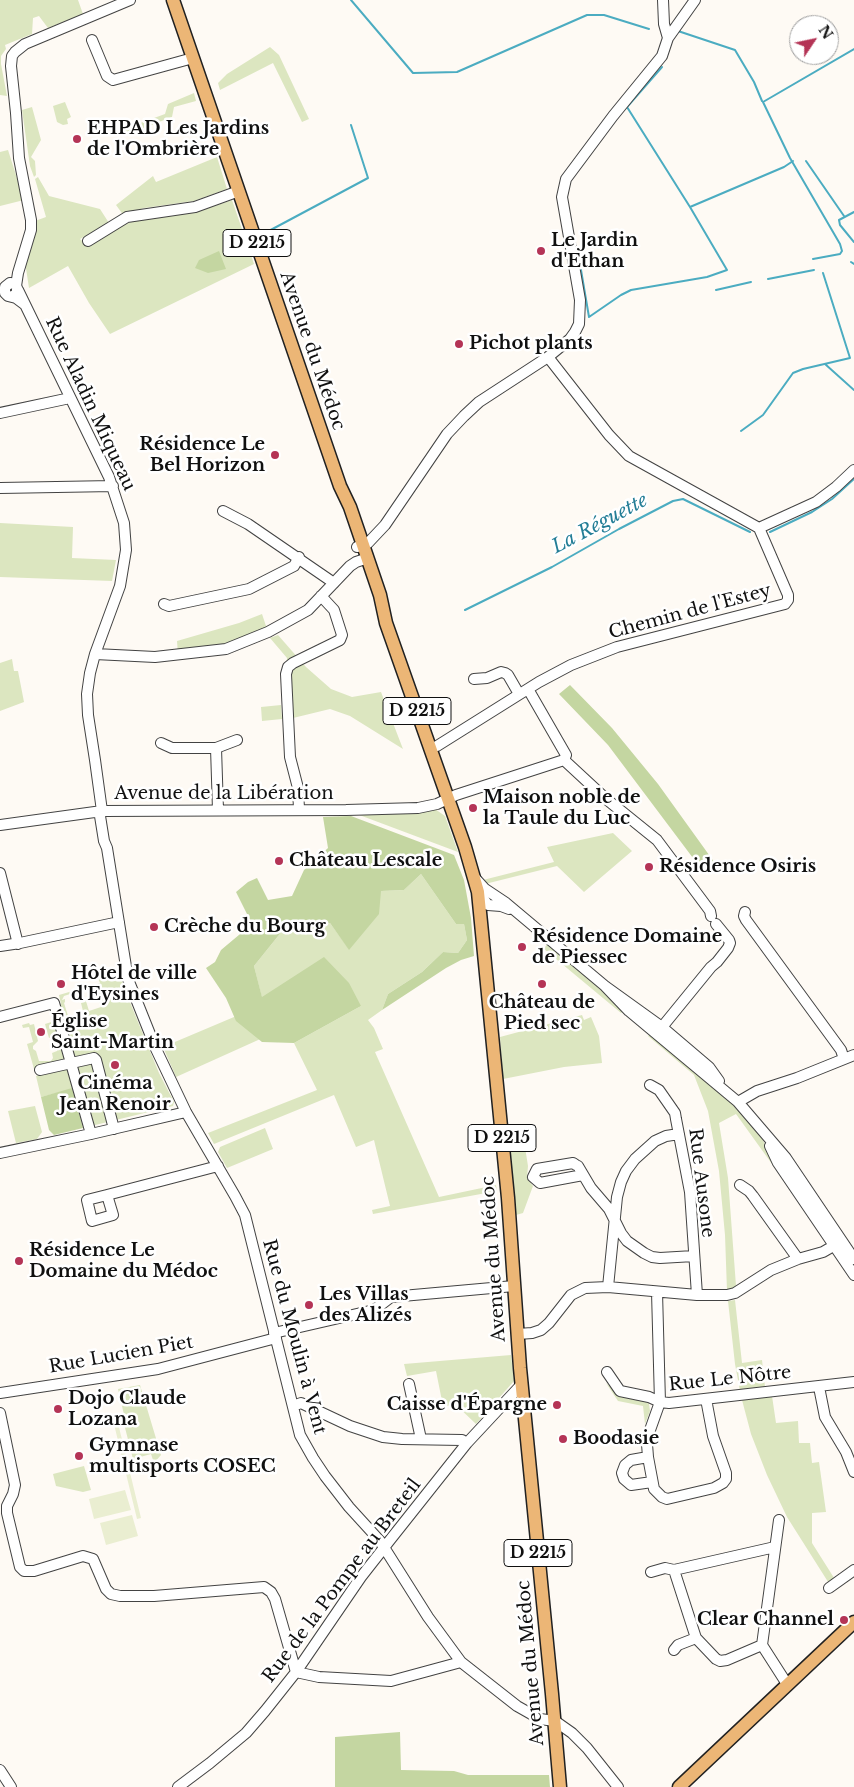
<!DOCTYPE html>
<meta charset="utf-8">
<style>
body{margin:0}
#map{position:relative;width:854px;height:1787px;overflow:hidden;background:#fefaf4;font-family:"Libre Baskerville",serif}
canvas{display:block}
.north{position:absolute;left:789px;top:15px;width:50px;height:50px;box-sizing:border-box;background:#fff;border:1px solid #9f9f9f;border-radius:50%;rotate:56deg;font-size:14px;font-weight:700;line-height:20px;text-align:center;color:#101010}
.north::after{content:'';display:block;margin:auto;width:18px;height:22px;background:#b43456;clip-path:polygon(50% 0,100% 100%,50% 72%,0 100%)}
</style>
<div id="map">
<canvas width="854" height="1787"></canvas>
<div class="north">N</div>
</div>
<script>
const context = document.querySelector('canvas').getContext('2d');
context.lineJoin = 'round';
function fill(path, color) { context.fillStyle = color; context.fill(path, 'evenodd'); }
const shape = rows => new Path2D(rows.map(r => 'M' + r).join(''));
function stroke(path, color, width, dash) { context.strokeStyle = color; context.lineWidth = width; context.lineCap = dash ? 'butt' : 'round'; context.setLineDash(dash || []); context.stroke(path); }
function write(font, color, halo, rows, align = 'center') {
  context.font = font + ' "Libre Baskerville",serif'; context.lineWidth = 5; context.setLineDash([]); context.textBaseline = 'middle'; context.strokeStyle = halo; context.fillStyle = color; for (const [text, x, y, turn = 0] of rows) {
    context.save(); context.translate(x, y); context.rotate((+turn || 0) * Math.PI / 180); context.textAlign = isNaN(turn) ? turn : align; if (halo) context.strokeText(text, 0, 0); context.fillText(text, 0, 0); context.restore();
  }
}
fill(shape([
 [0,0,78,0,83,14,48,28,39,16,33,18,32,34,5,45,6,49,1,56,1,64,7,96,0,95],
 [270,47,279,55,309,119,302,122,273,63,220,90,218,83,227,74],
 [194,93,196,101,174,107,172,117,123,136,121,130,165,114,168,104],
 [65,102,71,117,67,119,68,124,63,125,57,122,53,106],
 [32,107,41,140,31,157,35,161,36,175,34,177,30,166,22,110],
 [8,150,24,200,0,206,0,152],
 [217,157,227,189,194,201,144,208,131,212,124,216,116,205,153,176,156,182],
 [38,177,49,196,100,209,109,223,80,239,89,247,117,228,128,223,151,217,171,216,200,211,232,200,254,264,110,334,89,303,68,266,29,288,25,262,35,221,46,217,35,179],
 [0,523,73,527,72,558,116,560,112,581,0,577],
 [262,614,268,632,226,649,178,655,177,641,239,623],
 [278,635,306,667,331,689,352,697,381,692,403,749,350,716,330,709,293,718,286,674,287,658,270,638],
 [12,659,14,671,18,671,24,702,0,711,0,663],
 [281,705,282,719,262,721,261,707],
 [435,809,445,816,458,852,354,813],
 [613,833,632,851,584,892,557,866,485,884,483,880,554,862,547,847],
 [421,874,456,924,464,924,467,940,458,953,443,952,422,972,388,994,382,1010,368,1020,374,1028,383,1049,375,1052,439,1197,496,1185,497,1191,373,1214,372,1210,390,1206,374,1140,356,1147,334,1095,214,1144,208,1133,317,1090,294,1043,361,1006,287,1027,176,1077,163,1047,234,1017,262,998,254,966,287,925,330,923,349,949,381,891,404,890],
 [547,944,608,994,625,1010,621,1013,544,949],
 [122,973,127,995,159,1073,174,1102,173,1106,83,1128,72,1089,41,1097,36,1076,41,1074,40,1068,34,1069,27,1044,33,1042,29,1027,23,1028,22,1025,29,1023,30,1025,34,1024,38,1041,33,1046,33,1049,36,1051,39,1061,51,1061,53,1058,52,1053,57,1051,57,1043,54,1038,49,1038,45,1024,61,1019,57,1006,61,1004,59,995,76,990,77,996,76,993,72,994,71,997,70,994,64,996,62,1000,65,999,65,1002,64,1003,69,1019,84,1015,81,1003,86,1001,89,1011,101,1007,96,991,89,992,88,990,83,992,82,990,78,991,78,990,100,983,98,978],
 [582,1015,584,1020,591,1017,599,1036,602,1063,564,1067,503,1079,500,1037],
 [651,1033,724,1095,747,1119,760,1135,773,1159,777,1171,736,1114,719,1123,728,1178,736,1286,727,1291,725,1235,719,1171,708,1111,694,1075,648,1036],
 [35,1106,42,1132,37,1139,16,1143,8,1111],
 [265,1128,273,1149,227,1168,218,1152,220,1147],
 [524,1141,528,1166,527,1178,533,1186,523,1213,516,1215,510,1144],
 [735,1300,742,1363,762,1360,765,1387,740,1391,735,1364,728,1301],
 [511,1355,514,1381,476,1424,456,1405,443,1406,436,1371,407,1376,404,1364],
 [606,1383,617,1393,647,1401,649,1404,650,1411,645,1424,643,1406,618,1401],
 [140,1385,161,1455,154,1463,151,1454,133,1459,123,1420,125,1419,118,1389],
 [772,1396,776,1423,798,1421,799,1443,810,1443,812,1463,819,1462,826,1512,812,1513,812,1543,836,1581,830,1585,787,1517,767,1475,751,1434,742,1400],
 [84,1466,91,1490,83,1492,56,1486,53,1474]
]), '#dce6c0');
fill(shape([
 [219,251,226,269,208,273,195,268,199,260],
 [570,685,612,728,658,784,717,866,705,874,608,745,559,694],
 [351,816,454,855,464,880,471,918,474,956,461,960,446,968,382,1010,388,994,422,972,443,952,458,953,467,940,464,924,456,924,421,874,404,890,381,891,379,914,349,950,330,923,287,925,254,966,262,997,324,957,349,983,361,1006,294,1043,262,1042,236,1021,226,998,206,968,215,962,221,950,252,924,236,892,248,882,257,878,268,900,292,896,304,870,328,848,323,817],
 [72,1088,83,1128,54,1135,49,1130,41,1097],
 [400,1732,401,1770,454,1771,468,1775,549,1775,550,1787,335,1787,335,1737]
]), '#c4d6a1');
fill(shape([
 [117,1419,141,1518,137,1519,113,1420],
 [125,1490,131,1510,94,1519,89,1499],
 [132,1515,138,1536,106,1545,100,1523]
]), '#eaeed1');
stroke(shape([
 [351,0,413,73,457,72,587,15,604,15,649,29],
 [678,31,735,50,754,82,762,101],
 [662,67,627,107,690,207],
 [806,161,844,216],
 [854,212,839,220,840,225,854,242],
 [265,233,368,178,351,125],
 [813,259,840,254,842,251,840,244,790,158,763,102,854,49],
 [851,262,854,264],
 [581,270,589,317,621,295,631,290,707,277,727,270,690,207,784,167,793,161],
 [768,279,814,270],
 [716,290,751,282],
 [825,364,854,390],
 [741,431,763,415,793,373,803,369,850,358,823,273],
 [770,532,812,512,832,499,854,479],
 [465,610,552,567,619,529,673,501,683,499,750,532]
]), '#4bacc1', 2);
const minor = shape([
 [663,0,664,24,668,38],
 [92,40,107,76,113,80,193,58],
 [88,241,127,217,195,207,239,191],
 [16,286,18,273,31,230,31,220,19,158,16,113,11,66,12,56,15,52,25,44,130,0],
 [18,290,109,477,124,523,126,550,120,586,95,654,90,673,87,694,88,715,95,760,102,811,100,816,104,841,107,848,128,979,156,1049,186,1112,235,1196,245,1215,300,1435,313,1458,325,1476,349,1507,380,1541,428,1617,461,1662,517,1706,540,1719,555,1721,572,1733,587,1748,618,1787],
 [12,297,17,293,17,288,15,284,10,283,5,287,5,293,8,296,16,298,24,304],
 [548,357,609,435,629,456,759,528,816,502,836,487,854,470],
 [0,413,70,398],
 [0,488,113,486],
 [223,511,248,524,334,583],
 [357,547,368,543,385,525,447,434,464,416,479,402,548,357,570,339,575,332,579,324,580,300,562,197,566,179,613,116,662,56,668,38,695,0],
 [164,604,169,606,249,589,294,566,299,557],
 [95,654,155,657,226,649,268,632,308,610,350,566,356,562,368,558],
 [474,679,487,678,501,672,505,673,508,675,519,694],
 [528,689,566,755,564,760],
 [161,743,172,748,216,748,218,810],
 [216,748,237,740],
 [430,748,437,746,539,682,571,665,617,647,785,604,788,600,788,595,759,528],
 [299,809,298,788,290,757,286,674,288,667,293,663,340,640,342,635,334,610,321,596],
 [0,825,102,811,346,810,418,808,437,804,456,795,564,760,605,798,657,840,710,911,711,916],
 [0,873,18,944],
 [475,878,485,889,506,903,605,986,662,1027,709,1067,719,1081],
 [478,892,488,905,501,906,509,909],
 [745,912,744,916,746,920,841,1050,844,1059],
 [0,946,20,943,119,922],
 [605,986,629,1011,738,1102,786,1158,854,1259],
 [0,1017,54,1003,91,1134],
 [658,1032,711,967,717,962,728,948,730,943,729,940,716,924],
 [40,1070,94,1058,96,1060,114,1129],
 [650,1085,659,1090,675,1113,676,1119,690,1192,697,1295],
 [738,1102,757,1091,797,1078,854,1055],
 [770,1146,778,1163,854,1275],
 [0,1153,91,1134,186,1112],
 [583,1175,540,1183,533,1177,537,1169,573,1163,576,1165,578,1166,591,1188,609,1209,621,1233,627,1241,644,1253,652,1257,660,1258,694,1256],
 [740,1185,749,1191,753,1196,798,1259],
 [107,1195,113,1215,92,1221,87,1200,107,1195,218,1166],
 [608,1287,617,1197,621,1182,626,1171,635,1159,655,1141,666,1136,679,1134],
 [657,1292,660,1402,669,1403,854,1382],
 [274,1333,374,1310,391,1297,514,1286],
 [518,1334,532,1333,541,1330,549,1323,571,1295,585,1288,608,1287,697,1295,727,1295,735,1293,771,1270,798,1259,823,1252,842,1241],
 [607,1372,620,1391,649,1397,660,1402,650,1430,647,1444,648,1457,654,1489,662,1497,667,1499,714,1488,723,1483,726,1479,726,1473,713,1436,706,1399],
 [409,1384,421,1439],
 [819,1387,825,1417,846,1452,854,1472],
 [0,1393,158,1369,276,1338],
 [293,1406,301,1403,350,1426,383,1437,402,1439,462,1440,467,1443],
 [0,1413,15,1485,13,1494,7,1506,7,1513,20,1567,24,1571,34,1571,83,1556,93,1559,106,1589,111,1594,120,1596,154,1596,264,1587,271,1592,275,1599,296,1672,319,1677,391,1681,461,1662],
 [648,1457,631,1460,625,1465,622,1473,624,1479,631,1485,652,1482],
 [779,1520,762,1645,787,1684],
 [674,1570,696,1638,716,1659,720,1661,727,1660,762,1645],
 [651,1572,665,1568,674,1570,775,1547],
 [829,1588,854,1570],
 [674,1650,678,1645,696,1638],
 [0,1770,11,1787],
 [178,1787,210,1763,246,1733,265,1711,296,1672,361,1577,390,1540,467,1443,522,1384]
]);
const major = shape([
 [173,0,340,486,350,507,363,545,380,595,386,623,465,847,478,892,508,1198,520,1368,552,1694,560,1787],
 [679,1787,854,1622]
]);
stroke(minor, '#434343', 12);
stroke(major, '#212121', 15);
stroke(minor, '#fff', 10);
stroke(major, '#ecb676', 12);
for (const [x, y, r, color] of [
 [77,139,5,"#b43456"],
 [541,251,5,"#b43456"],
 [459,344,5,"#b43456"],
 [275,455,5,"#b43456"],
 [473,808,5,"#b43456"],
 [279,861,5,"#b43456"],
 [649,867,5,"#b43456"],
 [154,927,5,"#b43456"],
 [522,947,5,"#b43456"],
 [61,984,5,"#b43456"],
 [542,984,5,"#b43456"],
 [41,1032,5,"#b43456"],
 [115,1065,5,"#b43456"],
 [19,1261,5,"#b43456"],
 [309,1305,5,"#b43456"],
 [557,1405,5,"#b43456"],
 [58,1409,5,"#b43456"],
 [563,1439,5,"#b43456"],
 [79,1456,5,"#b43456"],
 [844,1620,5,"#b43456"]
]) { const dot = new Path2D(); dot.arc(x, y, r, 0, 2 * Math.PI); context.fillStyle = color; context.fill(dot); stroke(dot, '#fff', 2); }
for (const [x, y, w] of [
 [257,243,68],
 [417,711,68],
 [502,1138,68],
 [538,1553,68]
]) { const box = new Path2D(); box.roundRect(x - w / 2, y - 13.5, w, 27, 4); context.fillStyle = '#fff'; context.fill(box); stroke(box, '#101010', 1); }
write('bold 16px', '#101010', null, [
 ["D 2215",257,243],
 ["D 2215",417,711],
 ["D 2215",502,1138],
 ["D 2215",538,1553]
]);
write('bold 18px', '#101010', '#fff', [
 ["EHPAD Les Jardins",87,129],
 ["de l'Ombrière",87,150],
 ["Le Jardin",551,241],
 ["d'Ethan",551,262],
 ["Pichot plants",469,344],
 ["Résidence Le",265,445,"right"],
 ["Bel Horizon",265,466,"right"],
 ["Maison noble de",483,798],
 ["la Taule du Luc",483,819],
 ["Château Lescale",289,861],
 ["Résidence Osiris",659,867],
 ["Crèche du Bourg",164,927],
 ["Résidence Domaine",532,937],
 ["de Piessec",532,958],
 ["Hôtel de ville",71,974],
 ["d'Eysines",71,995],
 ["Château de",542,1003,"center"],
 ["Pied sec",542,1024,"center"],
 ["Église",51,1022],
 ["Saint-Martin",51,1043],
 ["Cinéma",115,1084,"center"],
 ["Jean Renoir",115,1105,"center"],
 ["Résidence Le",29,1251],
 ["Domaine du Médoc",29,1272],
 ["Les Villas",319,1295],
 ["des Alizés",319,1316],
 ["Dojo Claude",68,1399],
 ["Lozana",68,1420],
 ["Caisse d'Épargne",547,1405,"right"],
 ["Boodasie",573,1439],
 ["Gymnase",89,1446],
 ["multisports COSEC",89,1467],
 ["Clear Channel",834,1620,"right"]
], 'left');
write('18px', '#101010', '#fff', [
 ["Avenue du Médoc",312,351,71],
 ["Rue Aladin Miqueau",90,404,65],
 ["Chemin de l'Estey",690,612,-15],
 ["Avenue de la Libération",224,794],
 ["Rue Ausone",701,1183,83],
 ["Avenue du Médoc",494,1259,-94],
 ["Rue du Moulin à Vent",294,1337,75],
 ["Rue Lucien Piet",121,1355,-10],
 ["Rue Le Nôtre",730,1379,-6],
 ["Rue de la Pompe au Breteil",342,1581,-53],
 ["Avenue du Médoc",531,1663,-95]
]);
write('italic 19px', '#247e97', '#fff', [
 ["La Réguette",600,524,-28]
]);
</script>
